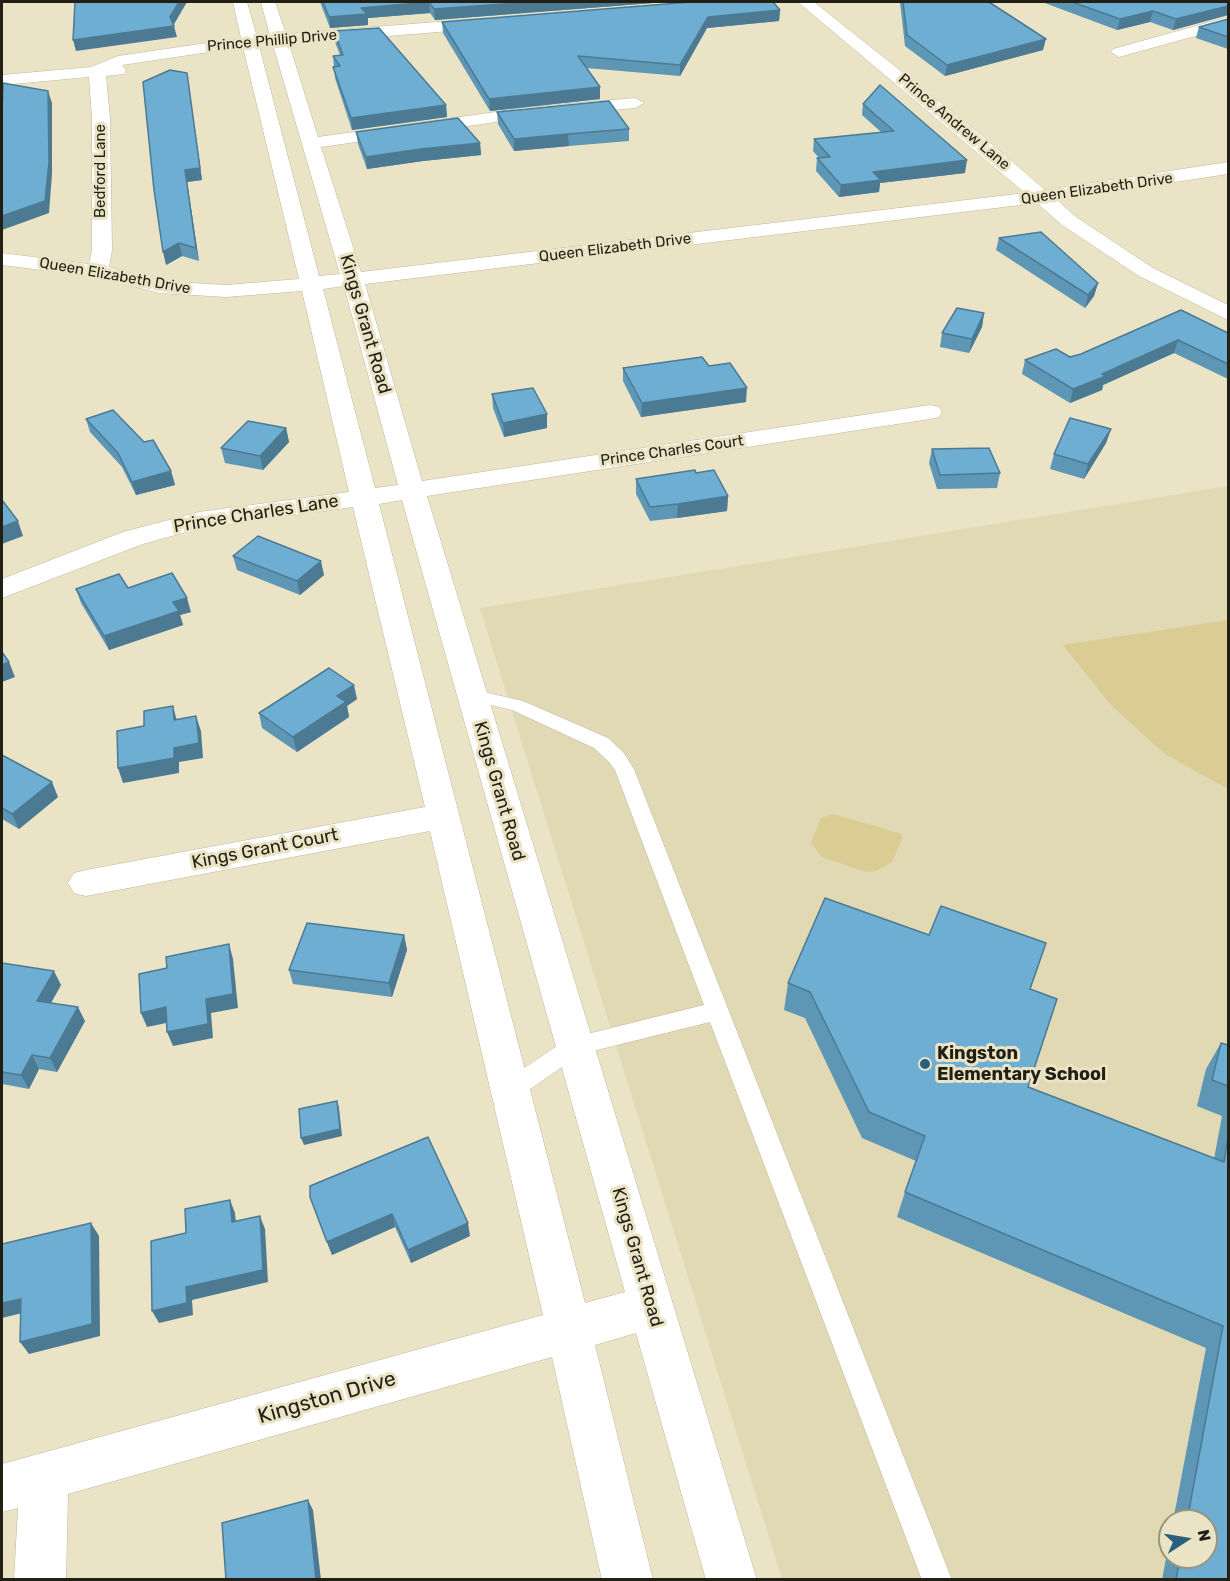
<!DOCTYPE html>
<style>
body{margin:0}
#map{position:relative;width:1230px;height:1581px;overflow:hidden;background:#eae3c5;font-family:Rubik,sans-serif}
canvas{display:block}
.frame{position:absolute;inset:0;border:3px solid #221f14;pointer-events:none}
.north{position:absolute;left:1158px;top:1509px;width:60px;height:60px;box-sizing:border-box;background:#eae3c5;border:2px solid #9a957e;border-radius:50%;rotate:78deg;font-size:16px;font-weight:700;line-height:24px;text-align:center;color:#221f14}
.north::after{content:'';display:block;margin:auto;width:21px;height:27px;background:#2a607c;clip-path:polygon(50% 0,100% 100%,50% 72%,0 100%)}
</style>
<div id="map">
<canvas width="1230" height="1581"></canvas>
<div class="frame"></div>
<div class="north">N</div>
</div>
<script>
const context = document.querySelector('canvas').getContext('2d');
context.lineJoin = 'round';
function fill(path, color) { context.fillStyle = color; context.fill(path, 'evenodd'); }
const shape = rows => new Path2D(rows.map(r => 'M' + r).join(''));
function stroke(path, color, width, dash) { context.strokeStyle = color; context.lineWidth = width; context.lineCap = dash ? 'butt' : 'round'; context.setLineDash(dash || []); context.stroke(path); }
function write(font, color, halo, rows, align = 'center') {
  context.font = font + ' Rubik,sans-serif'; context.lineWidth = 6; context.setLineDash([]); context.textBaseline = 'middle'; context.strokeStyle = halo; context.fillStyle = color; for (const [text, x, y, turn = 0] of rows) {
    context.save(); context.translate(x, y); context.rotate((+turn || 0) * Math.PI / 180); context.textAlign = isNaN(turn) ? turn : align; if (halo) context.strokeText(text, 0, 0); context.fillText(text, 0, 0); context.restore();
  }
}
fill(shape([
 [1228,486,1228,1579,782,1579,480,608],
 [1170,1521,1206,1521,1206,1557,1170,1557]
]), '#e1d8b4');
fill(shape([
 [1228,620,1228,789,1165,754,1111,705,1063,645],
 [833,814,902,834,902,839,892,862,876,871,866,872,822,857,811,843,821,818]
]), '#dbcc93');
const service = shape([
 [471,689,523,701,608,738,623,752,634,769,952,1580,922,1580,710,1022,581,1054,520,1096,512,1099,504,1096,500,1089,504,1082,567,1039,704,1005,615,770,609,762,594,748,512,710,465,699,462,695,465,691,471,689]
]);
const minor = shape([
 [233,2,247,2,257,37,270,36,261,2,275,2,286,34,487,18,495,23,487,28,289,44,318,137,524,108,635,98,644,103,635,108,524,118,321,147,361,272,1025,193,798,2,814,2,980,134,1045,190,1228,162,1228,174,1057,200,1076,217,1153,268,1228,305,1228,320,1139,276,1062,225,1037,203,365,284,422,481,930,405,939,407,942,412,939,417,930,419,427,496,757,1580,706,1580,636,1333,595,1345,653,1580,602,1580,552,1357,68,1494,66,1580,14,1580,18,1508,2,1512,2,1464,543,1315,430,831,86,896,74,893,68,883,74,873,86,870,425,807,353,507,201,528,143,544,2,598,2,579,123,532,199,512,349,492,302,291,226,297,159,293,97,277,2,265,2,253,89,264,92,250,92,118,89,77,2,85,2,75,91,67,118,56,241,38,233,2],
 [273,45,340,274,319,276,259,46,273,45],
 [243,47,299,279,226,285,159,281,109,267,112,250,110,118,106,76,124,74,126,70,122,65,243,47],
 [344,286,398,485,375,488,323,289,344,286],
 [402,500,625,1292,585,1303,379,504,402,500],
 [1228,17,1228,27,1119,57,1111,52,1113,49,1228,17]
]);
stroke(service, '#bfb79b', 1);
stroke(minor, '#bfb79b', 1);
fill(service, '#fff');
fill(minor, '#fff');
fill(shape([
 [320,2,666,2,435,20,430,13,368,18,368,25,330,28],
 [900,2,989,2,1043,50,945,76,905,46],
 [1042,2,1228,2,1228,15,1173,30,1150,22,1117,30],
 [780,10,779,21,707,28,680,76,586,68,600,99,490,111,443,33,442,22],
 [1228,19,1228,49,1196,38,1199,27],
 [334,31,446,105,447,117,352,130,335,78,333,56,340,55,335,42],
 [187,73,202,180,187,182,199,261,182,256,166,265],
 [863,104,965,173,880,183,879,192,839,197,816,171,817,158,819,158,813,151,814,139,881,132,862,115],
 [497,112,629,129,629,141,569,146,514,151,498,124],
 [356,132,480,143,481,155,423,161,367,169,358,144],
 [999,238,1098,283,1094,296,1085,308,996,250],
 [1181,310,1228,333,1228,379,1174,353,1103,385,1102,390,1070,403,1022,374,1025,360,1070,357,1081,354],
 [984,313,982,327,969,353,940,347,942,333],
 [709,366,746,402,641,417,623,381,623,368],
 [492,394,547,428,504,437,493,408],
 [86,419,171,471,175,485,136,495,122,467,90,432],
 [286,428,289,442,263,470,225,463,221,448],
 [1111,429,1106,443,1084,479,1050,469,1054,454],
 [932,449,1000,473,997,488,937,489,929,463],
 [696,473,728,496,727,511,677,518,650,521,636,494,636,479],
 [233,556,324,575,300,595,237,570],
 [128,588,191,612,180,615,183,625,109,650,81,603,76,589],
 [357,699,347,706,349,717,297,752,262,728,259,713],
 [2,755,58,797,19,829,2,819],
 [404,935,407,950,392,997,293,984,289,970],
 [2,963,61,985,51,1003,85,1021,57,1072,39,1069,29,1089,2,1084],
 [788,983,1030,989,1028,1087,1214,1159,1222,1116,1197,1106,1206,1069,1221,1043,1228,1045,1228,1580,1162,1580,1170,1537,1170,1557,1206,1557,1206,1521,1173,1521,1206,1348,897,1217,905,1192,916,1161,862,1138,805,1018,784,1010],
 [310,1186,470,1236,411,1263,395,1227,332,1255,310,1197]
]), '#5e96b5');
fill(shape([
 [179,2,187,2,173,26,174,26,177,37,76,51,73,40,170,17],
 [429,2,430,13,368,18,368,25,330,28,329,17,361,8],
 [531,2,666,2,435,20,434,9],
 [1228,6,1228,15,1173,30,1176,19],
 [780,10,779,21,707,28,680,76,680,65,708,17],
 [1153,11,1150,22,1117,30,1120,19],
 [1046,39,1043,50,945,76,947,65],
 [187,73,202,180,187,182,199,261,196,248,185,170],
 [600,87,600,99,490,111,489,99],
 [48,91,52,103,52,174,49,213,2,230,2,216],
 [446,105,447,117,352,130,351,118],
 [568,134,569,146,514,151,514,139],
 [480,143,481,155,423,161,367,169,366,157,421,149],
 [967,160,965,173,880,183,879,192,839,197,841,185,873,172],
 [179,243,182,256,166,265,163,252],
 [1098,283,1094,296,1085,308,1088,295],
 [984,313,982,327,969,353,972,339],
 [1178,340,1174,353,1103,385,1102,390,1070,403,1073,389,1102,374],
 [747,388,746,402,641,417,642,403],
 [547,414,547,428,504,437,503,423],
 [286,428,289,442,263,470,260,456],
 [1111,429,1106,443,1084,479,1088,464],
 [171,471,175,485,136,495,132,482],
 [728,496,727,511,677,518,678,504],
 [18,521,23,536,2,544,2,527],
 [321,561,324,575,300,595,297,581],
 [187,598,191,612,180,615,183,625,109,650,104,636,173,602],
 [9,662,15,677,2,682,2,665],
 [354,685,357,699,347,706,349,717,297,752,293,737,337,696],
 [173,706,177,721,174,720],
 [196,716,201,731,203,758,179,762,179,773,123,783,118,768,174,748],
 [52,782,58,797,19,829,12,814],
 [404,935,407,950,392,997,389,983],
 [229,944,233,959,238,1008,211,1013,213,1038,173,1046,167,1032,206,999],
 [54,971,61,985,44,1015,37,1001],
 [78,1007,85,1021,57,1072,50,1058],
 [166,1007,171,1022,147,1027,141,1013],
 [32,1055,39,1069,29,1089,21,1075],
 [337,1101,339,1108,342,1136,304,1145,301,1138],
 [230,1200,235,1213,237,1235,232,1222],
 [392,1214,395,1227,332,1255,327,1242],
 [260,1216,265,1229,268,1282,192,1300,193,1315,159,1323,152,1311,186,1287],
 [91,1223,99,1236,100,1336,29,1354,20,1342],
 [468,1223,470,1236,411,1263,408,1250],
 [21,1299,30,1311,2,1318,2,1303],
 [308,1500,313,1510,321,1580,316,1580]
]), '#4c7a93');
const building = shape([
 [75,2,179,2,170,17,174,26,73,40,75,2],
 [323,2,531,2,434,9,429,2,361,8,367,14,329,17,323,2],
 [691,2,773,2,780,10,708,17,680,65,578,56,600,87,489,99,442,22,691,2],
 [903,2,989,2,1046,39,947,65,907,35,903,2],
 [1072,2,1228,2,1228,6,1176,19,1153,11,1120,19,1072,2],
 [1228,19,1228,37,1199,27,1228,19],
 [379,28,446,105,351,118,333,67,340,66,333,56,343,55,334,31,379,28],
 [170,70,187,73,200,168,185,170,196,248,179,243,163,252,154,190,143,82,170,70],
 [3,83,48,91,49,162,45,201,2,216,2,116,3,83],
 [880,85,967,160,873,172,881,180,841,185,817,158,830,157,814,139,894,131,863,104,880,85],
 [609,101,629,129,568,134,514,139,497,112,609,101],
 [458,118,480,143,421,149,366,157,356,132,458,118],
 [1041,232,1098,283,1088,295,999,238,1041,232],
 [957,308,984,313,972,339,942,333,957,308],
 [1181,310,1228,333,1228,364,1178,340,1102,374,1106,376,1073,389,1025,360,1056,349,1070,357,1081,354,1181,310],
 [702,357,709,366,730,363,747,388,642,403,623,368,702,357],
 [533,388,547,414,503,423,492,394,533,388],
 [113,410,144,442,153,440,171,471,132,482,118,453,86,419,113,410],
 [1070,418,1111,429,1088,464,1054,454,1070,418],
 [248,421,286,428,260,456,221,448,248,421],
 [989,448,1000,473,940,475,932,449,989,448],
 [695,470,696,473,714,470,728,496,678,504,650,507,636,479,695,470],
 [2,500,18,521,2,527,2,500],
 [258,536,321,561,297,581,233,556,258,536],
 [172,573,187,598,173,602,179,611,104,636,76,589,119,574,128,588,172,573],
 [2,652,9,662,2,665,2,652],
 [329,668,354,685,337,696,346,702,293,737,259,713,329,668],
 [173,706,174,720,196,716,199,743,174,748,174,758,118,768,117,731,144,726,144,711,173,706],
 [2,755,52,782,12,814,2,808,2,755],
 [825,898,929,935,941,906,1046,943,1030,989,1057,999,1028,1087,1224,1162,1228,1138,1228,1580,1176,1580,1180,1557,1206,1557,1206,1521,1187,1521,1223,1326,905,1192,925,1136,869,1112,810,992,788,983,825,898],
 [307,923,404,935,389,983,289,970,307,923],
 [229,944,233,994,206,999,208,1024,167,1032,166,1007,141,1013,139,974,167,968,166,957,229,944],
 [2,963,54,971,37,1001,78,1007,50,1058,32,1055,21,1075,2,1072,2,963],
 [1221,1043,1228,1045,1228,1086,1212,1080,1221,1043],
 [337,1101,340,1129,301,1138,299,1109,337,1101],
 [428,1137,468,1223,408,1250,392,1214,327,1242,310,1197,310,1186,428,1137],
 [230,1200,232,1222,260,1216,263,1270,186,1287,187,1303,152,1311,151,1241,186,1233,185,1209,230,1200],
 [91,1223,92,1324,20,1342,21,1299,2,1303,2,1244,91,1223],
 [308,1500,316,1580,226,1580,222,1523,308,1500]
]);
fill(building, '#6daed2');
stroke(building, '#4c7a93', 1.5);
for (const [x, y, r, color] of [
 [925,1064,6,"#2a607c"]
]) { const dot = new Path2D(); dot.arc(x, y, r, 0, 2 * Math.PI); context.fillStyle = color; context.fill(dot); stroke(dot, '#eae3c5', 2); }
write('15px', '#221f14', '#eae3c5', [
 ["Prince Phillip Drive",272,41,-5],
 ["Prince Andrew Lane",954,122,40],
 ["Bedford Lane",101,171,-90],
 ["Queen Elizabeth Drive",1097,189,-8],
 ["Queen Elizabeth Drive",615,248,-7],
 ["Queen Elizabeth Drive",115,276,10],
 ["Prince Charles Court",672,451,-8]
]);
write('18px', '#221f14', '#eae3c5', [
 ["Kings Grant Road",365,324,74],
 ["Prince Charles Lane",256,514,-9],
 ["Kings Grant Road",499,791,74],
 ["Kings Grant Court",265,849,-11],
 ["Kings Grant Road",637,1257,74]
]);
write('bold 18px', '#221f14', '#eae3c5', [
 ["Kingston",937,1054],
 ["Elementary School",937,1075]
], 'left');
write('21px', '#221f14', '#eae3c5', [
 ["Kingston Drive",327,1398,-16]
]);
</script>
